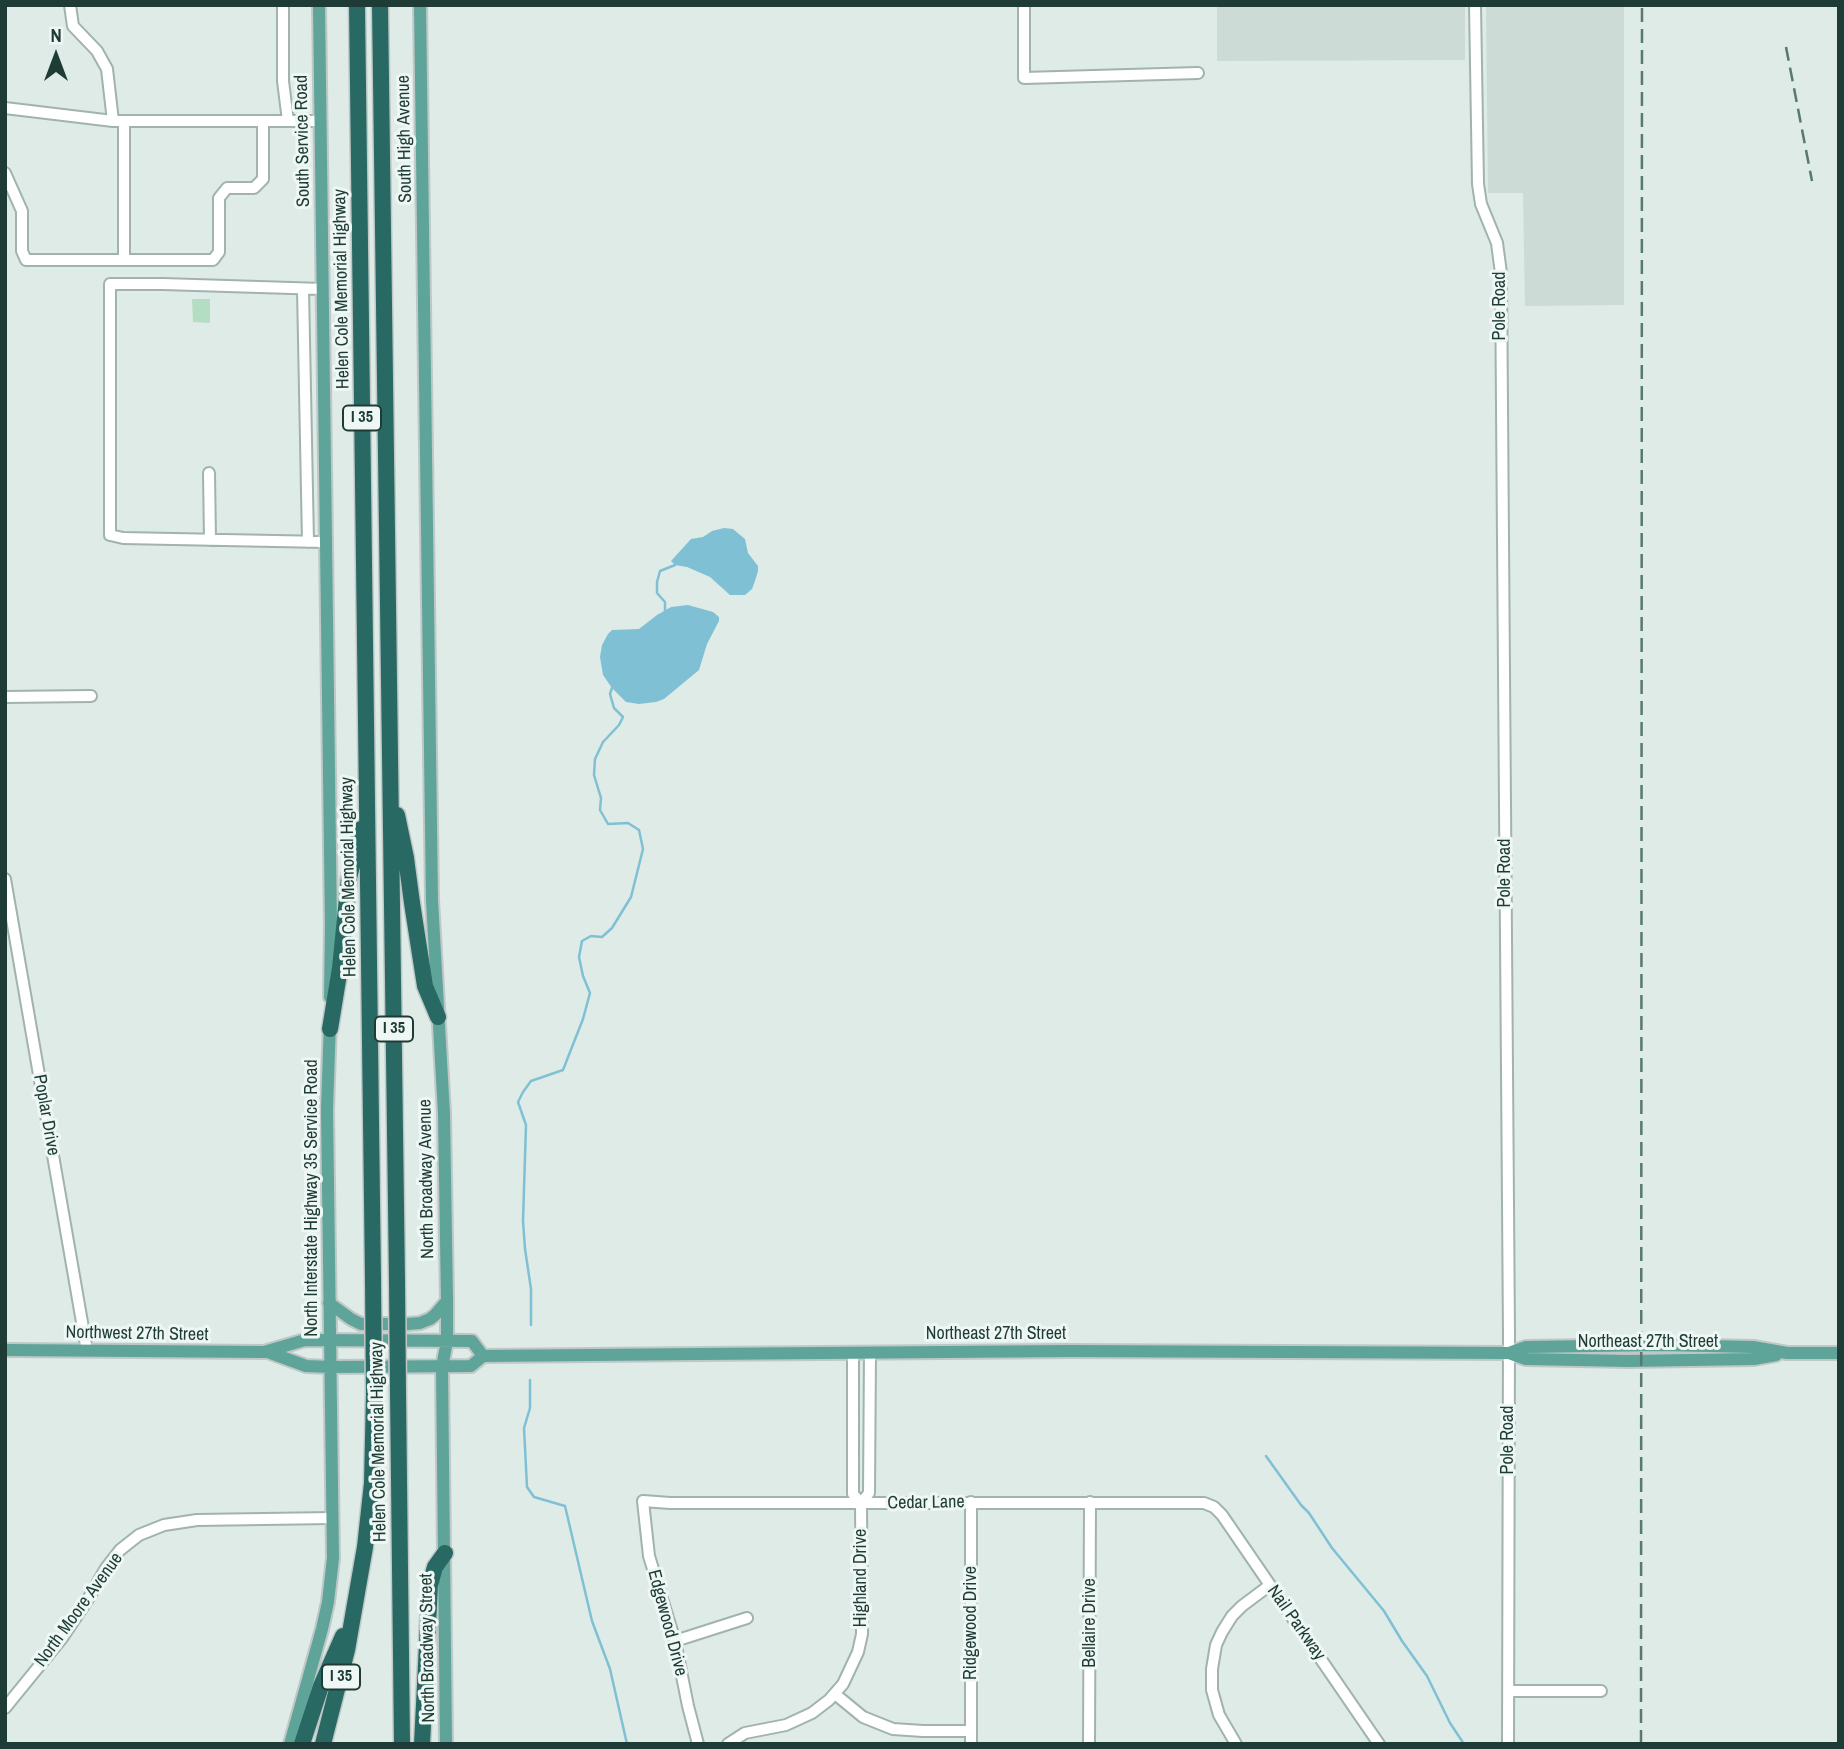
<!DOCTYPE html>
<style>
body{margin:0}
#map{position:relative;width:1844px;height:1749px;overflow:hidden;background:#deebe6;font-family:"Archivo Narrow",sans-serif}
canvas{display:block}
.frame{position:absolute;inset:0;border:7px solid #1e3b36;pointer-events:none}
.north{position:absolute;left:21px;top:21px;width:70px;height:70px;-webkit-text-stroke:5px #eef7f4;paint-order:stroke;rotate:0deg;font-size:19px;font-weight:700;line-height:28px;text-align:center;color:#1e3b36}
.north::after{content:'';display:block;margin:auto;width:24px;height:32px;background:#1e3b36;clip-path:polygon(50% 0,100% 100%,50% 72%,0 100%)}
</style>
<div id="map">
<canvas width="1844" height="1749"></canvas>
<div class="frame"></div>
<div class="north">N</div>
</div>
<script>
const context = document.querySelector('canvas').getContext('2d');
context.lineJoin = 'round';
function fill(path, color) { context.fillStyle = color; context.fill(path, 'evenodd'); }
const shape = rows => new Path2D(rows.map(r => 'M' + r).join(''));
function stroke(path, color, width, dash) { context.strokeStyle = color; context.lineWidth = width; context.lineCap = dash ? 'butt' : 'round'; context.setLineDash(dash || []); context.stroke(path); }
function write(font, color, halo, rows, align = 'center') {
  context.font = font + ' "Archivo Narrow",sans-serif'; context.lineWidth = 6; context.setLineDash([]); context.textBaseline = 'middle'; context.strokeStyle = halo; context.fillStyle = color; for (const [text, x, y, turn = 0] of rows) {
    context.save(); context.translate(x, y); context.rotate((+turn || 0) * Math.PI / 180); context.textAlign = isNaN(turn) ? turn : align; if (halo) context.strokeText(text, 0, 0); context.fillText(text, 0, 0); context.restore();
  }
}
fill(shape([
 [1217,5,1465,5,1465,60,1217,61],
 [1486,5,1624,5,1624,305,1525,306,1523,193,1488,193]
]), '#ccdbd5');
fill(shape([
 [192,299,210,299,210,323,193,322]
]), '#b4dec4');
fill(shape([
 [724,528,733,529,745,539,748,553,758,566,758,571,755,581,752,589,745,595,730,595,710,577,687,567,675,565,671,561,691,539,703,537,712,531],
 [688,605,713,612,719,617,719,621,707,644,699,670,664,699,656,702,639,704,626,702,612,688,603,675,600,657,602,645,608,634,612,630,639,629,657,615,671,607]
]), '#80c0d5');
stroke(shape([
 [665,611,665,602,657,593,657,582,660,571,675,565],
 [531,1325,531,1289,525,1249,523,1221,526,1125,518,1102,523,1092,531,1081,563,1070,583,1019,590,993,583,976,579,957,582,941,591,936,602,937,612,928,631,897,643,849,639,830,628,823,608,824,600,810,601,798,594,775,595,759,603,742,619,725,623,717,614,708,610,694,612,688],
 [530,1380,530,1408,524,1428,527,1487,534,1497,565,1506,592,1621,610,1669,627,1744],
 [1266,1456,1301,1505,1309,1513,1332,1548,1384,1611,1402,1641,1427,1676,1450,1723,1464,1744]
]), '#80c0d5', 2.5);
const minor = shape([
 [70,5,73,26,97,51,107,69,113,121],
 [283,5,283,81,288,121],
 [1024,5,1024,78,1198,73],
 [1475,5,1478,184,1481,204,1497,243,1501,273,1509,1336,1508,1744],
 [5,108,113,121,320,121],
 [5,173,22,211,22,251,26,260,213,260,219,252,219,198,227,188,254,188,263,179,263,121],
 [124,260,124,121],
 [303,289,308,542],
 [323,289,163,284,110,284,110,535,123,538,325,542],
 [209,473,210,540],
 [5,697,91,696],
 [5,879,87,1351],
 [853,1352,853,1494,861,1503],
 [971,1502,971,1744],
 [675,1641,747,1618],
 [1508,1691,1601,1691],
 [835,1694,863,1717,893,1729,923,1731,971,1731],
 [5,1708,62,1638,90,1596,106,1568,120,1550,139,1535,164,1525,197,1520,332,1518],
 [698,1744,688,1706,675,1641,649,1556,643,1501,670,1503,1204,1503,1214,1507,1222,1515,1379,1744],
 [728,1744,745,1733,786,1725,812,1713,829,1700,843,1684,858,1652,862,1634,861,1503,869,1493,870,1352],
 [1089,1744,1090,1502],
 [1236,1744,1219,1715,1212,1690,1212,1669,1216,1645,1222,1632,1232,1616,1242,1606,1270,1585]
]);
const major = shape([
 [319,5,331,926,330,997],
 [420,5,432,900,444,1114,447,1301,447,1341,442,1367,446,1744],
 [329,1303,351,1319,361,1324,408,1324,420,1323,430,1319,435,1315,447,1301],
 [5,1350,264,1352,305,1340,472,1341,483,1356],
 [268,1352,306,1366,330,1367,471,1366,483,1356,700,1354,1069,1351,1509,1353,1526,1347,1662,1345,1753,1347,1787,1353,1839,1353],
 [1509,1353,1526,1359,1628,1361,1754,1359,1776,1355],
 [290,1744,322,1629,328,1602,333,1558,327,1109,330,1022]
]);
const highway = shape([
 [357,5,373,1280],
 [380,5,397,1281],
 [397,815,406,858,412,903,425,986,438,1017],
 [330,1029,340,968,349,878,361,829],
 [398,1392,402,1744],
 [302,1744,321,1686,343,1636],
 [323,1744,347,1650,365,1547,372,1483,374,1394],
 [422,1744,430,1585,435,1567,445,1553]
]);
stroke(minor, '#a1b3ae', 14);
stroke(major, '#c0c8c7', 16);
stroke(highway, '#c0c8c7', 19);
stroke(minor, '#fff', 10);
stroke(major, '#5ea499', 12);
stroke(highway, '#286a63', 16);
stroke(shape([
 [1786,47,1812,181],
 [1641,1744,1642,5]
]), '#587872', 2.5, [14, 7]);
const highwayBridge = shape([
 [373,1280,374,1394],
 [397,1281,398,1392]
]);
stroke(highwayBridge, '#c0c8c7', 19, []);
stroke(highwayBridge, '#286a63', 16);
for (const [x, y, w] of [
 [362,418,38],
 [394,1029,38],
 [341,1677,38]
]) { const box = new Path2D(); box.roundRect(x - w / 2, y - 12.5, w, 25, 5); context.fillStyle = '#eef7f4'; context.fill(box); stroke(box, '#1e3b36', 2); }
write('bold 16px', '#1e3b36', null, [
 ["I 35",362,418],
 ["I 35",394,1029],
 ["I 35",341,1677]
]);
write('18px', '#1e3b36', '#eef7f4', [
 ["South High Avenue",405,139,-91],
 ["South Service Road",303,141,-91],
 ["Helen Cole Memorial Highway",342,289,-91],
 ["Pole Road",1500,306,-90],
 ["Pole Road",1505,873,-90],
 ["Helen Cole Memorial Highway",349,877,-91],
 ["Poplar Drive",46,1115,80],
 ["North Broadway Avenue",427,1179,-91],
 ["North Interstate Highway 35 Service Road",312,1198,-90],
 ["Northwest 27th Street",137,1334,1],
 ["Northeast 27th Street",996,1334],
 ["Northeast 27th Street",1648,1342],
 ["Pole Road",1508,1440,-90],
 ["Helen Cole Memorial Highway",379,1442,-91],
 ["Cedar Lane",926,1503,-1],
 ["Highland Drive",861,1578,-90],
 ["North Moore Avenue",79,1610,-54],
 ["Edgewood Drive",667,1623,75],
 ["Ridgewood Drive",971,1623,-90],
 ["Bellaire Drive",1090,1623,-90],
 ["Nail Parkway",1296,1623,55],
 ["North Broadway Street",428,1648,-91]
]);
</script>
